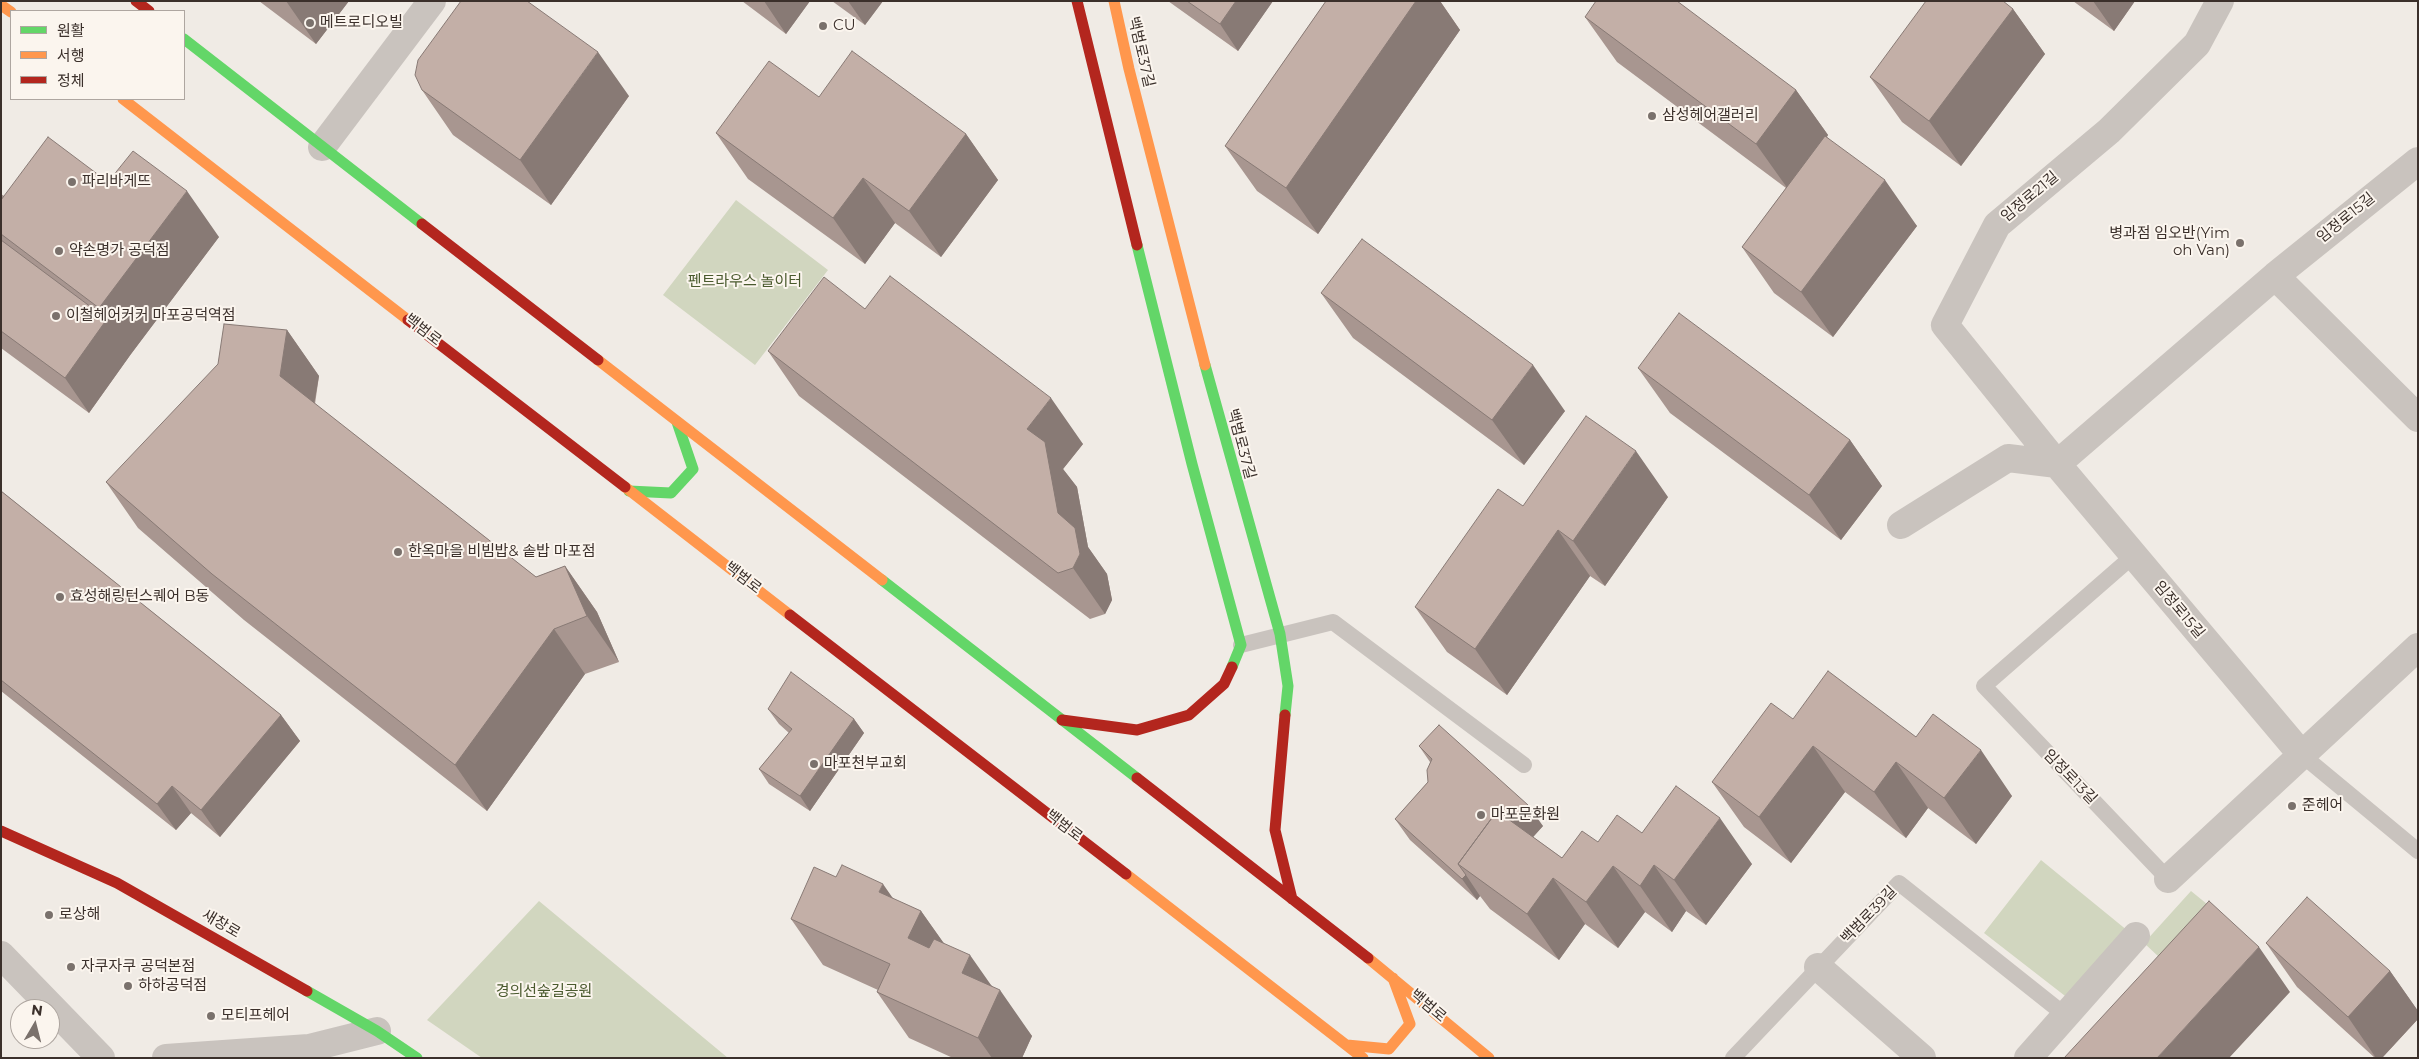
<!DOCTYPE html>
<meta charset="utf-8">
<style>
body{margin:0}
#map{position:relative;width:2419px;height:1059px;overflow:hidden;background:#f0ebe5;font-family:Montserrat,"Noto Sans KR",sans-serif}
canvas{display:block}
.frame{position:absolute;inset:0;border:2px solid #3b302b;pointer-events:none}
.legend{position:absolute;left:10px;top:10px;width:175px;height:90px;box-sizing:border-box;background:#fbf5ee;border:1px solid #aea6a0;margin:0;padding:6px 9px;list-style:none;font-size:15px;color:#3b302b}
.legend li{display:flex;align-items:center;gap:10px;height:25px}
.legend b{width:25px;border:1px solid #aea6a0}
.north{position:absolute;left:10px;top:999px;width:50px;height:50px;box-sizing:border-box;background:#fbf5ee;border:1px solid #aea6a0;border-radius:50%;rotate:8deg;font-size:14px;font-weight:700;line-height:20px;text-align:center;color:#3b302b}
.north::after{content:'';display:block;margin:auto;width:18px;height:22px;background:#7a716c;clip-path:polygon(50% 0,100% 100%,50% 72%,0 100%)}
</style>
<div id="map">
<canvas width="2419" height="1059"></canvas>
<div class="frame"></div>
<ul class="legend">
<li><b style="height:6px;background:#63d668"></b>원활</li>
<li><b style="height:6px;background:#ff974d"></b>서행</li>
<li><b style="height:6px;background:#b3261e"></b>정체</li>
</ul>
<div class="north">N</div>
</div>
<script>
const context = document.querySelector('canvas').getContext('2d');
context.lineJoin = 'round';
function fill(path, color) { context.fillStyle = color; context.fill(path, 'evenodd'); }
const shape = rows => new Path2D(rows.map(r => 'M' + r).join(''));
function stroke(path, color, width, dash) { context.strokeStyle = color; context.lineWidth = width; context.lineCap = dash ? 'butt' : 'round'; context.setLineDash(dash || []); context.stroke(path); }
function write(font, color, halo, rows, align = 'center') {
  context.font = font + ' Montserrat,"Noto Sans KR",sans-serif'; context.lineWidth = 4; context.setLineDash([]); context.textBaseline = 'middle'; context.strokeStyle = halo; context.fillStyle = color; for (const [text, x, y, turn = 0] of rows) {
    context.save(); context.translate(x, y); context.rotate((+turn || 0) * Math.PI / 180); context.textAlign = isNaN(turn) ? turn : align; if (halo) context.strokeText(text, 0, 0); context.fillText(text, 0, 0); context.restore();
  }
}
fill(shape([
 [736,200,828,270,755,365,663,295],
 [2041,860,2128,931,2069,999,1984,933],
 [2191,891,2240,931,2191,987,2144,943],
 [539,901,728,1058,482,1058,427,1020]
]), '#d1d6bf');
stroke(shape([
 [2133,556,1984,686,2168,879],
 [1241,645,1333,622,1524,765],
 [2302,755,2418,851],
 [1733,1058,1899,883,2065,1015]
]), '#c9c3be', 16);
stroke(shape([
 [2220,1,2197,44,2109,131,1997,225,1945,325,2057,464,2302,755],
 [322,147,432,1],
 [2275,276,2418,418],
 [1901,525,2008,458,2057,464,2275,276,2418,161],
 [2168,879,2418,647],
 [1,955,101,1058],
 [1818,967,1922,1058],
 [166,1058,309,1048,377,1031],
 [2028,1058,2136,936]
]), '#c9c3be', 28);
stroke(shape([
 [184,39,422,224],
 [1137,245,1192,464,1241,645,1232,667],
 [1205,365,1280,634,1288,686,1285,715],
 [629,491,671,493,693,469,677,422],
 [882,580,1137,778],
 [307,991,377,1031,417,1058]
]), '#63d668', 11);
stroke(shape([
 [1114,1,1129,69,1205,365],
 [1,5,11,12],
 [123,99,408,320],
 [598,360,882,580],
 [625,487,790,615],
 [1126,874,1363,1058],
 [1368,958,1489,1058],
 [1347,1045,1389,1049,1410,1024,1393,978]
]), '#ff974d', 11);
stroke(shape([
 [136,1,149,11],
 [1077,1,1137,245],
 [422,224,598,360],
 [408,320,625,487],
 [790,615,1126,874],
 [1285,715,1275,830,1292,899],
 [1062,720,1137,730,1189,715,1224,684,1232,667],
 [1137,778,1368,958],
 [1,831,117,883,307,991]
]), '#b3261e', 11);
fill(shape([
 [259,1,349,1,316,44],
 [742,1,810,1,786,34],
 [832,1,883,1,865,25],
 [1168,1,1273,1,1238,51],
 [1326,1,1440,1,1460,30,1318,234,1257,191,1225,146],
 [2073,1,2135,1,2114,31],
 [2013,9,2045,54,1961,166,1902,122,1870,77],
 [1585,17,1796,90,1828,135,1827,137,1917,226,1833,337,1774,293,1742,247,1786,188,1617,62],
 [422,90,629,96,551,205,453,135],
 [819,97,966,134,998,180,941,257,895,223,865,264,748,179,716,133],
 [108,182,219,237,131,354,89,413,1,348,1,194,4,196],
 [1321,293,1565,411,1524,465,1353,338],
 [865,309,1083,444,1063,469,1077,487,1088,547,1107,574,1112,600,1105,614,1090,619,799,396,768,351],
 [287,330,319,376,315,404,536,577,565,566,597,612,619,662,585,674,487,811,244,620,138,528,106,482],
 [1638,368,1850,440,1882,486,1841,540,1670,413],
 [1,491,281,715,300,741,220,837,191,813,176,830,1,691],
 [1668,497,1605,586,1590,576,1507,695,1447,652,1415,607,1523,506],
 [768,709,854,719,864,733,810,811,769,784,759,769,789,733,779,724],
 [1793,719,1916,737,2012,796,1976,844,1928,808,1906,838,1845,792,1791,863,1744,827,1712,782],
 [1419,746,1543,826,1533,837,1562,858,1598,842,1642,833,1752,864,1706,925,1686,911,1672,932,1645,912,1618,948,1585,924,1559,960,1490,909,1480,896,1477,900,1410,840,1395,819,1428,782,1430,762],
 [836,877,893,899,921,911,944,944,992,986,1032,1036,1022,1058,953,1058,909,1038,877,992,878,990,823,965,791,919],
 [2266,943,2390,971,2418,1011,2418,1019,2382,1058,2375,1058,2297,987]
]), '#a89690');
fill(shape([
 [286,1,349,1,316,44],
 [764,1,810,1,786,34],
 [848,1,883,1,865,25],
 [1236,1,1273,1,1238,51,1220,24],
 [1416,1,1440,1,1460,30,1318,234,1286,188],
 [2093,1,2135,1,2114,31],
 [2013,9,2045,54,1961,166,1929,121],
 [598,52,629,96,551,205,520,160],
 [1796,90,1828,135,1788,189,1756,144],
 [966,134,998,180,941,257,909,211],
 [863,178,895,223,865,264,833,218],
 [1885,180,1917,226,1833,337,1801,292],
 [187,191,219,237,131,354,89,413,65,378,107,319,99,308],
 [287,330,319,376,311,422,280,376],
 [1533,365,1565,411,1524,465,1492,420],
 [1051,398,1083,444,1063,469,1077,487,1088,547,1107,574,1112,600,1105,614,1073,568,1058,513,1027,429],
 [1850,440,1882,486,1841,540,1809,495],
 [1636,451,1668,497,1605,586,1573,541],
 [1558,530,1590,576,1507,695,1475,649],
 [565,566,597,612,619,662,587,616],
 [554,629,585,674,487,811,455,765],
 [281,715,300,741,220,837,201,810],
 [854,719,864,733,810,811,800,796],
 [1813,746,1845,792,1791,863,1759,817],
 [1981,750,2012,796,1976,844,1944,798],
 [1896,762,1928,808,1906,838,1874,792],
 [172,786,191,813,176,830,157,804],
 [1528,805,1543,826,1489,886,1469,871],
 [1720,818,1752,864,1706,925,1674,880],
 [1654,865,1686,911,1672,932,1640,886],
 [1613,866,1645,912,1618,948,1586,902],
 [1466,875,1480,896,1477,900,1462,879],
 [1553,878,1585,924,1559,960,1527,914],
 [883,884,913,927,921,911,953,956,940,984,908,938,879,892],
 [2259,947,2290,992,2229,1058,2157,1058],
 [970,955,998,995,1000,990,1032,1036,1022,1058,992,1058,978,1038,962,973],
 [2390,971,2418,1011,2418,1019,2382,1058,2376,1058,2348,1017]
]), '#887a75');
const building = shape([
 [461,1,527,1,598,52,520,160,422,90,415,75,418,60,461,1],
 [1187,1,1236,1,1220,24,1187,1],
 [1326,1,1416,1,1286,188,1225,146,1326,1],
 [1596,1,1677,1,1796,90,1756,144,1585,17,1596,1],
 [1926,1,2003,1,2013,9,1929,121,1870,77,1926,1],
 [852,51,966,134,909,211,863,178,833,218,716,133,769,61,819,97,852,51],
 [1825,136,1885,180,1801,292,1742,247,1825,136],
 [48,137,108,182,133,151,187,191,99,308,1,234,1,200,48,137],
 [1362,239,1533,365,1492,420,1321,293,1362,239],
 [1,240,107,319,65,378,1,331,1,240],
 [890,276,1051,398,1027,429,1045,442,1058,513,1075,528,1080,554,1073,568,1058,573,768,351,824,277,865,309,890,276],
 [1679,313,1850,440,1809,495,1638,368,1679,313],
 [224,324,287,330,280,376,536,577,565,566,587,616,554,629,455,765,212,574,106,482,218,364,224,324],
 [1586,416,1636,451,1573,541,1558,530,1475,649,1415,607,1498,489,1523,506,1586,416],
 [1,491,281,715,201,810,172,786,157,804,1,680,1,491],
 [1828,671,1916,737,1933,714,1981,750,1944,798,1896,762,1874,792,1813,746,1759,817,1712,782,1771,703,1793,719,1828,671],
 [791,672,854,719,800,796,759,769,792,729,768,709,791,672],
 [1439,725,1528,805,1513,822,1497,811,1458,864,1466,875,1462,879,1395,819,1428,782,1427,770,1432,759,1419,746,1439,725],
 [1676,786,1720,818,1674,880,1654,865,1640,886,1613,866,1586,902,1553,878,1527,914,1458,864,1497,811,1562,858,1582,831,1598,842,1617,815,1642,833,1676,786],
 [842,865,883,884,879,892,921,911,908,938,929,948,934,939,970,955,962,973,1000,990,978,1038,877,992,890,964,791,919,814,867,836,877,842,865],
 [2307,897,2390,971,2348,1017,2266,943,2307,897],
 [2209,901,2259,947,2157,1058,2064,1058,2209,901]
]);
fill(building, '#c3afa7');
stroke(building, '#887a75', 1);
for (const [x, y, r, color] of [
 [310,23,5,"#7a716c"],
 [823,26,5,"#7a716c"],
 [1652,116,5,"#7a716c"],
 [72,182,5,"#7a716c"],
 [2240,243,5,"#7a716c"],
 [59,251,5,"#7a716c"],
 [56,316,5,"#7a716c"],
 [398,552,5,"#7a716c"],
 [60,597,5,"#7a716c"],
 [814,764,5,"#7a716c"],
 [2292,806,5,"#7a716c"],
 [1481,815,5,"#7a716c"],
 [49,915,5,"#7a716c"],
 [71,967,5,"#7a716c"],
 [128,986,5,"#7a716c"],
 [211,1016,5,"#7a716c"]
]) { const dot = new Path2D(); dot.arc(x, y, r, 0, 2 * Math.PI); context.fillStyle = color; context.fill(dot); stroke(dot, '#fbf5ee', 2); }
write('15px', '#3b302b', '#fbf5ee', [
 ["메트로디오빌",320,23],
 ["CU",833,26],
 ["삼성헤어갤러리",1662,116],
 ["파리바게뜨",82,182],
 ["병과점 임오반(Yim",2230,234,"right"],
 ["oh Van)",2230,251,"right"],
 ["약손명가 공덕점",69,251],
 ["이철헤어커커 마포공덕역점",66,316],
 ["한옥마을 비빔밥& 솥밥 마포점",408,552],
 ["효성해링턴스퀘어 B동",70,597],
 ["마포천부교회",824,764],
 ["준헤어",2302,806],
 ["마포문화원",1491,815],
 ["로상해",59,915],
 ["자쿠자쿠 공덕본점",81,967],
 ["하하공덕점",138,986],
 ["모티프헤어",221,1016]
], 'left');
write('15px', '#3b302b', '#fbf5ee', [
 ["백범로37길",1141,52,77],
 ["임정로21길",2030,197,-40],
 ["임정로15길",2346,218,-39],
 ["백범로",423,330,38],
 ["백범로37길",1241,444,75],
 ["백범로",743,578,38],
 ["임정로15길",2179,610,50],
 ["임정로13길",2070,777,46],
 ["백범로",1064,826,38],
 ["백범로39길",1869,915,-46],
 ["새창로",221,924,30],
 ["백범로",1428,1006,40]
]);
write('15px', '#4a5a2e', '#fbf5ee', [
 ["펜트라우스 놀이터",745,282],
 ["경의선숲길공원",544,992]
]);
</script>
